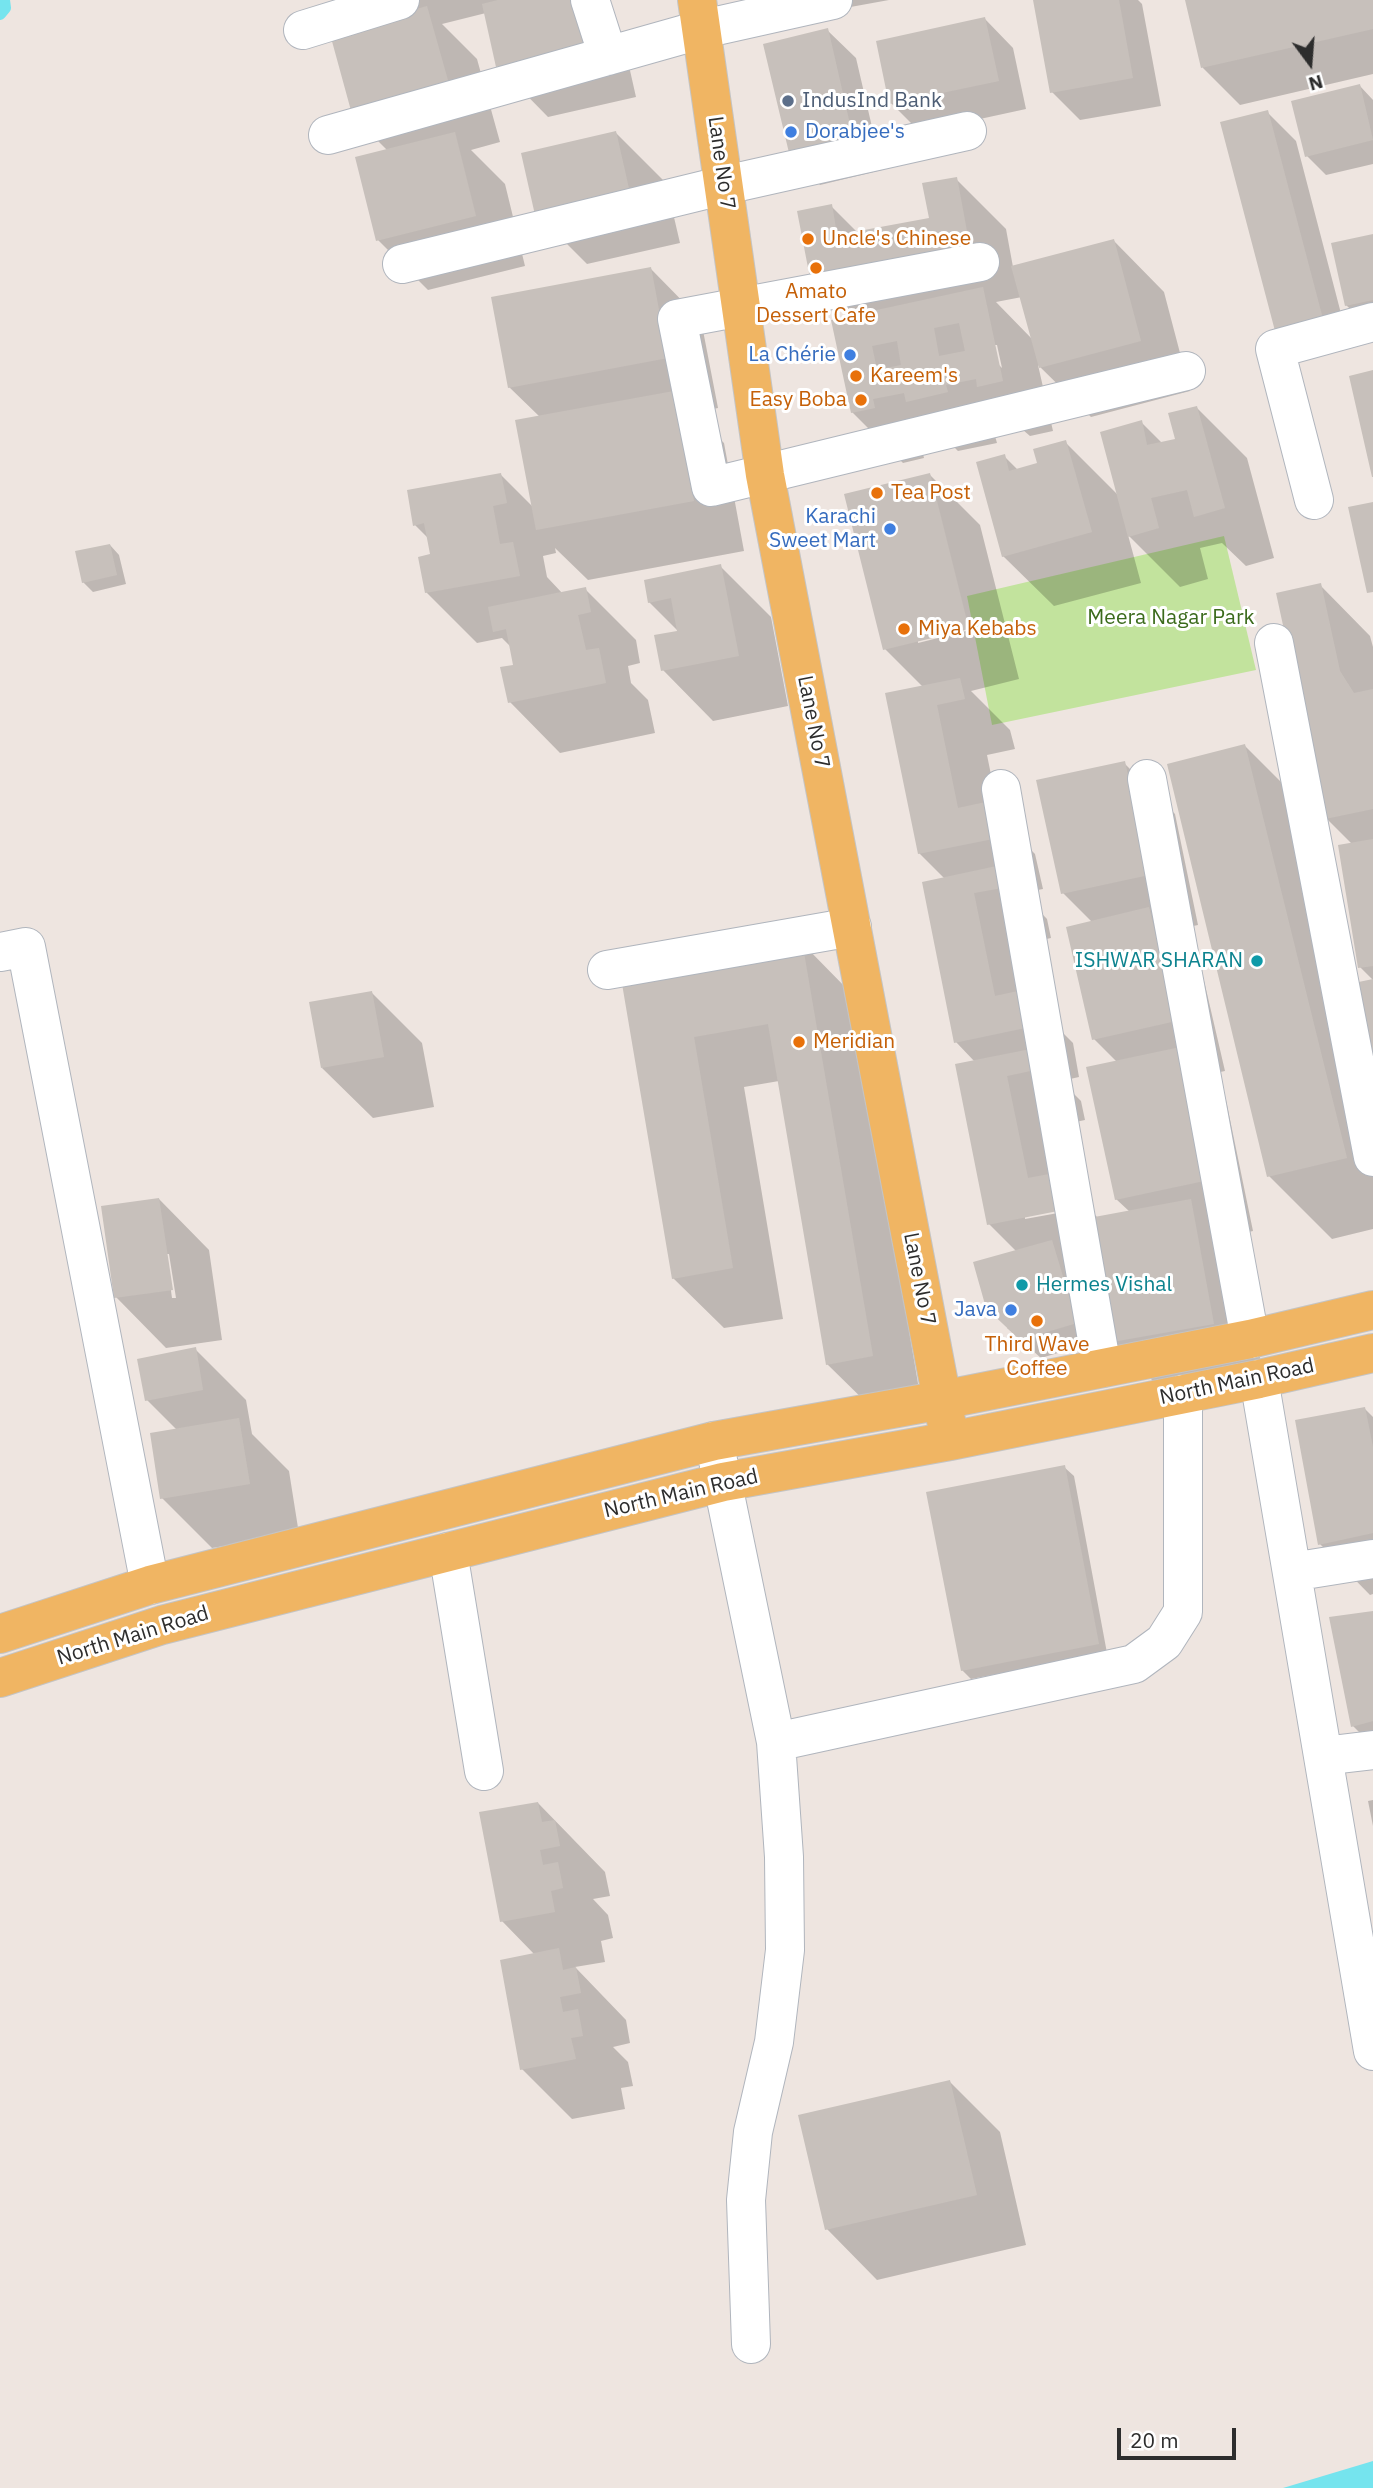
<!DOCTYPE html>
<meta charset="utf-8">
<style>
body{margin:0}
#map{position:relative;width:1373px;height:2488px;overflow:hidden;background:#eee5e0;font-family:"IBM Plex Sans",sans-serif}
canvas{display:block}
.north{position:absolute;left:1275px;top:28px;width:70px;height:70px;-webkit-text-stroke:5px #fff;paint-order:stroke;rotate:164deg;font-size:19px;font-weight:700;line-height:28px;text-align:center;color:#2d2d2d}
.north::after{content:'';display:block;margin:auto;width:24px;height:32px;background:#2d2d2d;clip-path:polygon(50% 0,100% 100%,50% 72%,0 100%)}
.scale{position:absolute;left:1117px;top:2428px;width:119px;height:32px;box-sizing:border-box;border:4px solid #2d2d2d;border-top:0;padding-left:9px;font-size:21px;line-height:24px;white-space:nowrap;color:#2d2d2d;-webkit-text-stroke:5px #fff;paint-order:stroke}
</style>
<div id="map">
<canvas width="1373" height="2488"></canvas>
<div class="north">N</div>
<div class="scale">20 m</div>
</div>
<script>
const context = document.querySelector('canvas').getContext('2d');
context.lineJoin = 'round';
function fill(path, color) { context.fillStyle = color; context.fill(path, 'evenodd'); }
const shape = rows => new Path2D(rows.map(r => 'M' + r).join(''));
function stroke(path, color, width, dash) { context.strokeStyle = color; context.lineWidth = width; context.lineCap = dash ? 'butt' : 'round'; context.setLineDash(dash || []); context.stroke(path); }
function write(font, color, halo, rows, align = 'center') {
  context.font = font + ' "IBM Plex Sans",sans-serif'; context.lineWidth = 6; context.setLineDash([]); context.textBaseline = 'middle'; context.strokeStyle = halo; context.fillStyle = color; for (const [text, x, y, turn = 0] of rows) {
    context.save(); context.translate(x, y); context.rotate((+turn || 0) * Math.PI / 180); context.textAlign = isNaN(turn) ? turn : align; if (halo) context.strokeText(text, 0, 0); context.fillText(text, 0, 0); context.restore();
  }
}
fill(shape([
 [1224,536,1256,670,992,725,967,596]
]), '#c2e39d');
fill(shape([
 [1373,2461,1373,2488,1283,2488]
]), '#75e4ee');
fill(shape([
 [363,0,506,0,622,35,636,97,548,117,498,66,486,13,442,24,477,59,500,142,471,150,505,184,525,266,428,290,378,240,388,151,355,118],
 [772,0,889,0,790,18],
 [1035,0,1138,0,1142,4,1161,106,1080,120,1052,92],
 [1187,0,1373,0,1373,74,1240,105,1203,68],
 [985,19,1013,48,1026,109,920,132,891,103],
 [827,30,856,58,882,170,820,185,792,156],
 [1360,86,1373,100,1373,164,1326,175,1307,156],
 [1267,112,1296,141,1350,348,1305,359],
 [616,133,666,183,680,243,587,264,537,214],
 [956,179,1006,229,1013,267,1114,241,1164,292,1190,391,1091,417,1038,365,1053,431,1030,436,1023,430,995,436,997,443,958,451,951,444,922,450,924,458,903,463,852,412,852,317,811,277,831,206,858,233,931,219],
 [1022,297,1033,340,996,302],
 [994,345,997,345,1002,368,998,364],
 [1373,236,1373,323,1366,324,1346,305],
 [651,269,701,320,718,408,693,413,724,443,744,551,588,580,555,548,556,553,543,556,547,577,563,594,585,589,636,640,640,663,628,666,631,683,648,700,655,733,560,753,510,702,515,666,512,648,502,638,477,643,426,592,432,556,429,539,415,525,501,475,533,507,540,417,509,387],
 [1197,408,1247,458,1274,558,1246,566,1222,543,1200,548,1208,579,1180,587,1128,535,1141,583,1054,606,1003,556,1004,456,1018,470,1040,464,1065,442,1118,495,1141,422,1162,443,1177,440],
 [930,475,980,525,1019,679,971,691,1010,730,1015,749,987,755,1000,819,1035,854,1043,889,1022,893,1047,919,1051,938,1023,944,1036,1006,1073,1043,1079,1077,1061,1081,1081,1101,1085,1120,1057,1126,1070,1190,1098,1218,1130,1212,1116,1199,1117,1062,1094,1039,1092,922,1063,893,1124,763,1175,814,1198,925,1170,931,1199,959,1225,1071,1202,1076,1226,1100,1253,1231,1226,1237,1241,1251,1263,1374,1164,1392,1113,1341,1095,1342,1041,1358,1007,1328,1017,1252,989,1224,975,1062,956,1042,945,879,919,853,923,687,885,649],
 [977,625,978,628,918,643,918,639],
 [1069,1207,1069,1211,1025,1219,1025,1216],
 [110,545,119,555,126,584,93,592,83,582],
 [720,566,771,617,788,706,713,721,663,670,679,632,649,602],
 [1320,585,1370,636,1373,647,1373,980,1360,967,1352,844,1326,818],
 [1245,746,1308,809,1351,985,1373,981,1373,1229,1332,1239,1269,1176],
 [802,943,852,994,922,1407,878,1414,827,1364,779,1081,744,1087,783,1319,724,1328,673,1278,622,974],
 [372,993,422,1043,434,1107,373,1118,322,1068],
 [159,1199,209,1250,222,1340,166,1348,116,1297],
 [166,1254,169,1254,176,1298,172,1298],
 [195,1349,246,1400,252,1434,289,1471,299,1534,212,1548,162,1498,177,1430,147,1400],
 [1365,1409,1373,1417,1373,1594,1370,1595,1320,1544],
 [1064,1467,1074,1476,1107,1653,971,1679,962,1670],
 [1373,1613,1373,1746,1353,1726],
 [1373,1800,1373,1826,1368,1801],
 [538,1803,605,1872,610,1896,593,1899,608,1915,613,1938,601,1941,605,1962,575,1967,626,2020,630,2043,613,2047,628,2062,633,2086,621,2088,625,2109,572,2119,522,2069,535,1955,502,1921],
 [950,2082,1000,2132,1026,2245,877,2280,827,2229]
]), '#0003');
stroke(shape([
 [0,14,5,8,4,0]
]), '#75e4ee', 12);
fill(shape([
 [498,0,576,0,587,47,496,67,482,4],
 [1033,0,1119,0,1133,78,1050,93],
 [1185,0,1373,0,1373,29,1201,68],
 [427,6,451,91,353,118,330,34],
 [985,17,999,81,889,104,876,41],
 [828,28,854,142,790,157,763,44],
 [1360,84,1373,140,1305,157,1291,101],
 [1268,110,1323,319,1275,331,1220,122],
 [616,131,630,193,535,215,521,153],
 [455,132,476,216,376,241,355,157],
 [957,177,970,248,810,278,797,211,832,204,837,235,929,218,922,183],
 [1373,234,1373,300,1345,306,1331,243],
 [1114,239,1141,341,1039,368,1011,266],
 [651,267,668,358,508,388,491,297],
 [983,287,1003,381,977,387,976,379,946,385,948,392,906,402,904,393,873,399,875,408,851,413,831,320],
 [959,323,965,351,939,356,934,328],
 [897,341,901,365,877,370,872,346],
 [1373,370,1373,477,1372,477,1349,376],
 [674,391,694,501,536,530,515,420],
 [1197,406,1225,508,1194,517,1187,490,1151,498,1159,528,1128,537,1100,432,1142,420,1147,445,1175,439,1168,413],
 [1066,440,1092,532,1002,557,976,462,1005,454,1009,471,1037,463,1033,449],
 [501,473,507,503,493,506,500,544,513,542,520,576,425,593,418,557,430,554,424,523,413,526,407,490],
 [930,473,969,629,883,650,844,494],
 [1373,502,1373,592,1367,593,1348,507],
 [110,544,117,575,82,583,75,551],
 [721,564,739,656,661,671,654,635,677,631,671,598,648,603,644,580],
 [1321,583,1340,671,1354,693,1373,689,1373,809,1325,819,1276,593],
 [586,587,591,612,578,615,586,650,599,648,606,683,508,703,500,667,513,665,506,629,493,632,488,607],
 [960,678,965,699,937,705,958,808,986,802,993,839,918,854,885,693],
 [1245,744,1347,1158,1267,1177,1167,764],
 [1125,761,1149,875,1061,894,1036,780],
 [1373,839,1373,966,1358,968,1338,845],
 [997,866,1002,888,974,893,995,996,1023,990,1030,1027,954,1043,922,882],
 [1149,907,1176,1021,1092,1040,1066,927],
 [802,941,873,1356,826,1365,768,1024,694,1037,733,1268,672,1279,620,972],
 [1373,979,1373,1095,1349,984],
 [372,991,384,1057,321,1068,309,1002],
 [1176,1048,1204,1181,1115,1200,1086,1067],
 [1031,1049,1035,1070,1007,1076,1028,1178,1055,1173,1063,1210,987,1225,955,1064],
 [159,1198,173,1290,114,1298,101,1206],
 [1191,1199,1214,1324,1112,1342,1089,1218],
 [1052,1240,1077,1323,1020,1340,986,1308,973,1262],
 [196,1347,203,1390,145,1401,137,1359],
 [1365,1407,1373,1447,1373,1533,1318,1545,1295,1420],
 [239,1418,250,1484,160,1499,150,1433],
 [1065,1465,1099,1644,961,1671,926,1492],
 [1373,1611,1373,1721,1351,1727,1329,1617],
 [538,1802,542,1822,555,1820,560,1846,540,1850,543,1865,558,1862,563,1888,551,1891,555,1912,500,1922,479,1812],
 [559,1948,563,1970,576,1967,581,1993,560,1997,563,2012,578,2009,583,2036,571,2038,576,2059,520,2070,500,1960],
 [950,2080,977,2195,825,2230,798,2115]
]), '#c7c0bb');
const minor = shape([
 [590,0,608,56],
 [303,30,400,0],
 [328,135,703,29,833,0],
 [980,262,677,319,711,487,1186,371],
 [402,264,725,185,967,131],
 [1314,500,1275,349,1373,322],
 [1274,643,1373,1157],
 [1147,779,1250,1339],
 [1001,789,1102,1368],
 [0,952,26,947,150,1585],
 [607,970,852,927],
 [1259,1379,1373,2051],
 [714,1441,776,1742,784,1857,785,1950,774,2042,753,2132,746,2200,751,2344],
 [448,1552,484,1771],
 [1292,1572,1373,1559],
 [776,1742,1134,1664,1164,1642,1183,1612,1183,1394],
 [1323,1756,1373,1750]
]);
const major = shape([
 [697,0,765,475,950,1441],
 [0,1634,150,1585,714,1441,942,1400,1250,1339,1373,1310],
 [0,1678,162,1625,723,1482,950,1441,1259,1379,1373,1353]
]);
stroke(minor, '#b0b5bd', 40);
stroke(major, '#c4c4c4', 40);
stroke(minor, '#fff', 38);
stroke(major, '#f0b563', 38);
for (const [x, y, r, color] of [
 [788,101,7,"#5c6f8a"],
 [791,132,7,"#3f7fe0"],
 [808,239,7,"#e8710a"],
 [816,268,7,"#e8710a"],
 [850,355,7,"#3f7fe0"],
 [856,376,7,"#e8710a"],
 [861,400,7,"#e8710a"],
 [877,493,7,"#e8710a"],
 [890,529,7,"#3f7fe0"],
 [904,629,7,"#e8710a"],
 [1257,961,7,"#0f9aa8"],
 [799,1042,7,"#e8710a"],
 [1022,1285,7,"#0f9aa8"],
 [1011,1310,7,"#3f7fe0"],
 [1037,1321,7,"#e8710a"]
]) { const dot = new Path2D(); dot.arc(x, y, r, 0, 2 * Math.PI); context.fillStyle = color; context.fill(dot); stroke(dot, '#fff', 2.5); }
write('21px', '#4e5e75', '#fff', [
 ["IndusInd Bank",802,101]
], 'left');
write('21px', '#366cbe', '#fff', [
 ["Dorabjee's",805,132,"left"],
 ["La Chérie",836,355],
 ["Karachi",876,517],
 ["Sweet Mart",876,541],
 ["Java",997,1310]
], 'right');
write('21px', '#2d2d2d', '#fff', [
 ["Lane No 7",721,163,82],
 ["Lane No 7",813,722,79],
 ["Lane No 7",919,1279,79],
 ["North Main Road",1237,1382,-12],
 ["North Main Road",681,1494,-13],
 ["North Main Road",133,1636,-17]
]);
write('21px', '#c56008', '#fff', [
 ["Uncle's Chinese",822,239],
 ["Amato",816,292,"center"],
 ["Dessert Cafe",816,316,"center"],
 ["Kareem's",870,376],
 ["Easy Boba",847,400,"right"],
 ["Tea Post",891,493],
 ["Miya Kebabs",918,629],
 ["Meridian",813,1042],
 ["Third Wave",1037,1345,"center"],
 ["Coffee",1037,1369,"center"]
], 'left');
write('21px', '#3b6b1c', '#fff', [
 ["Meera Nagar Park",1171,618]
]);
write('21px', '#0d838f', '#fff', [
 ["ISHWAR SHARAN",1243,961],
 ["Hermes Vishal",1036,1285,"left"]
], 'right');
</script>
